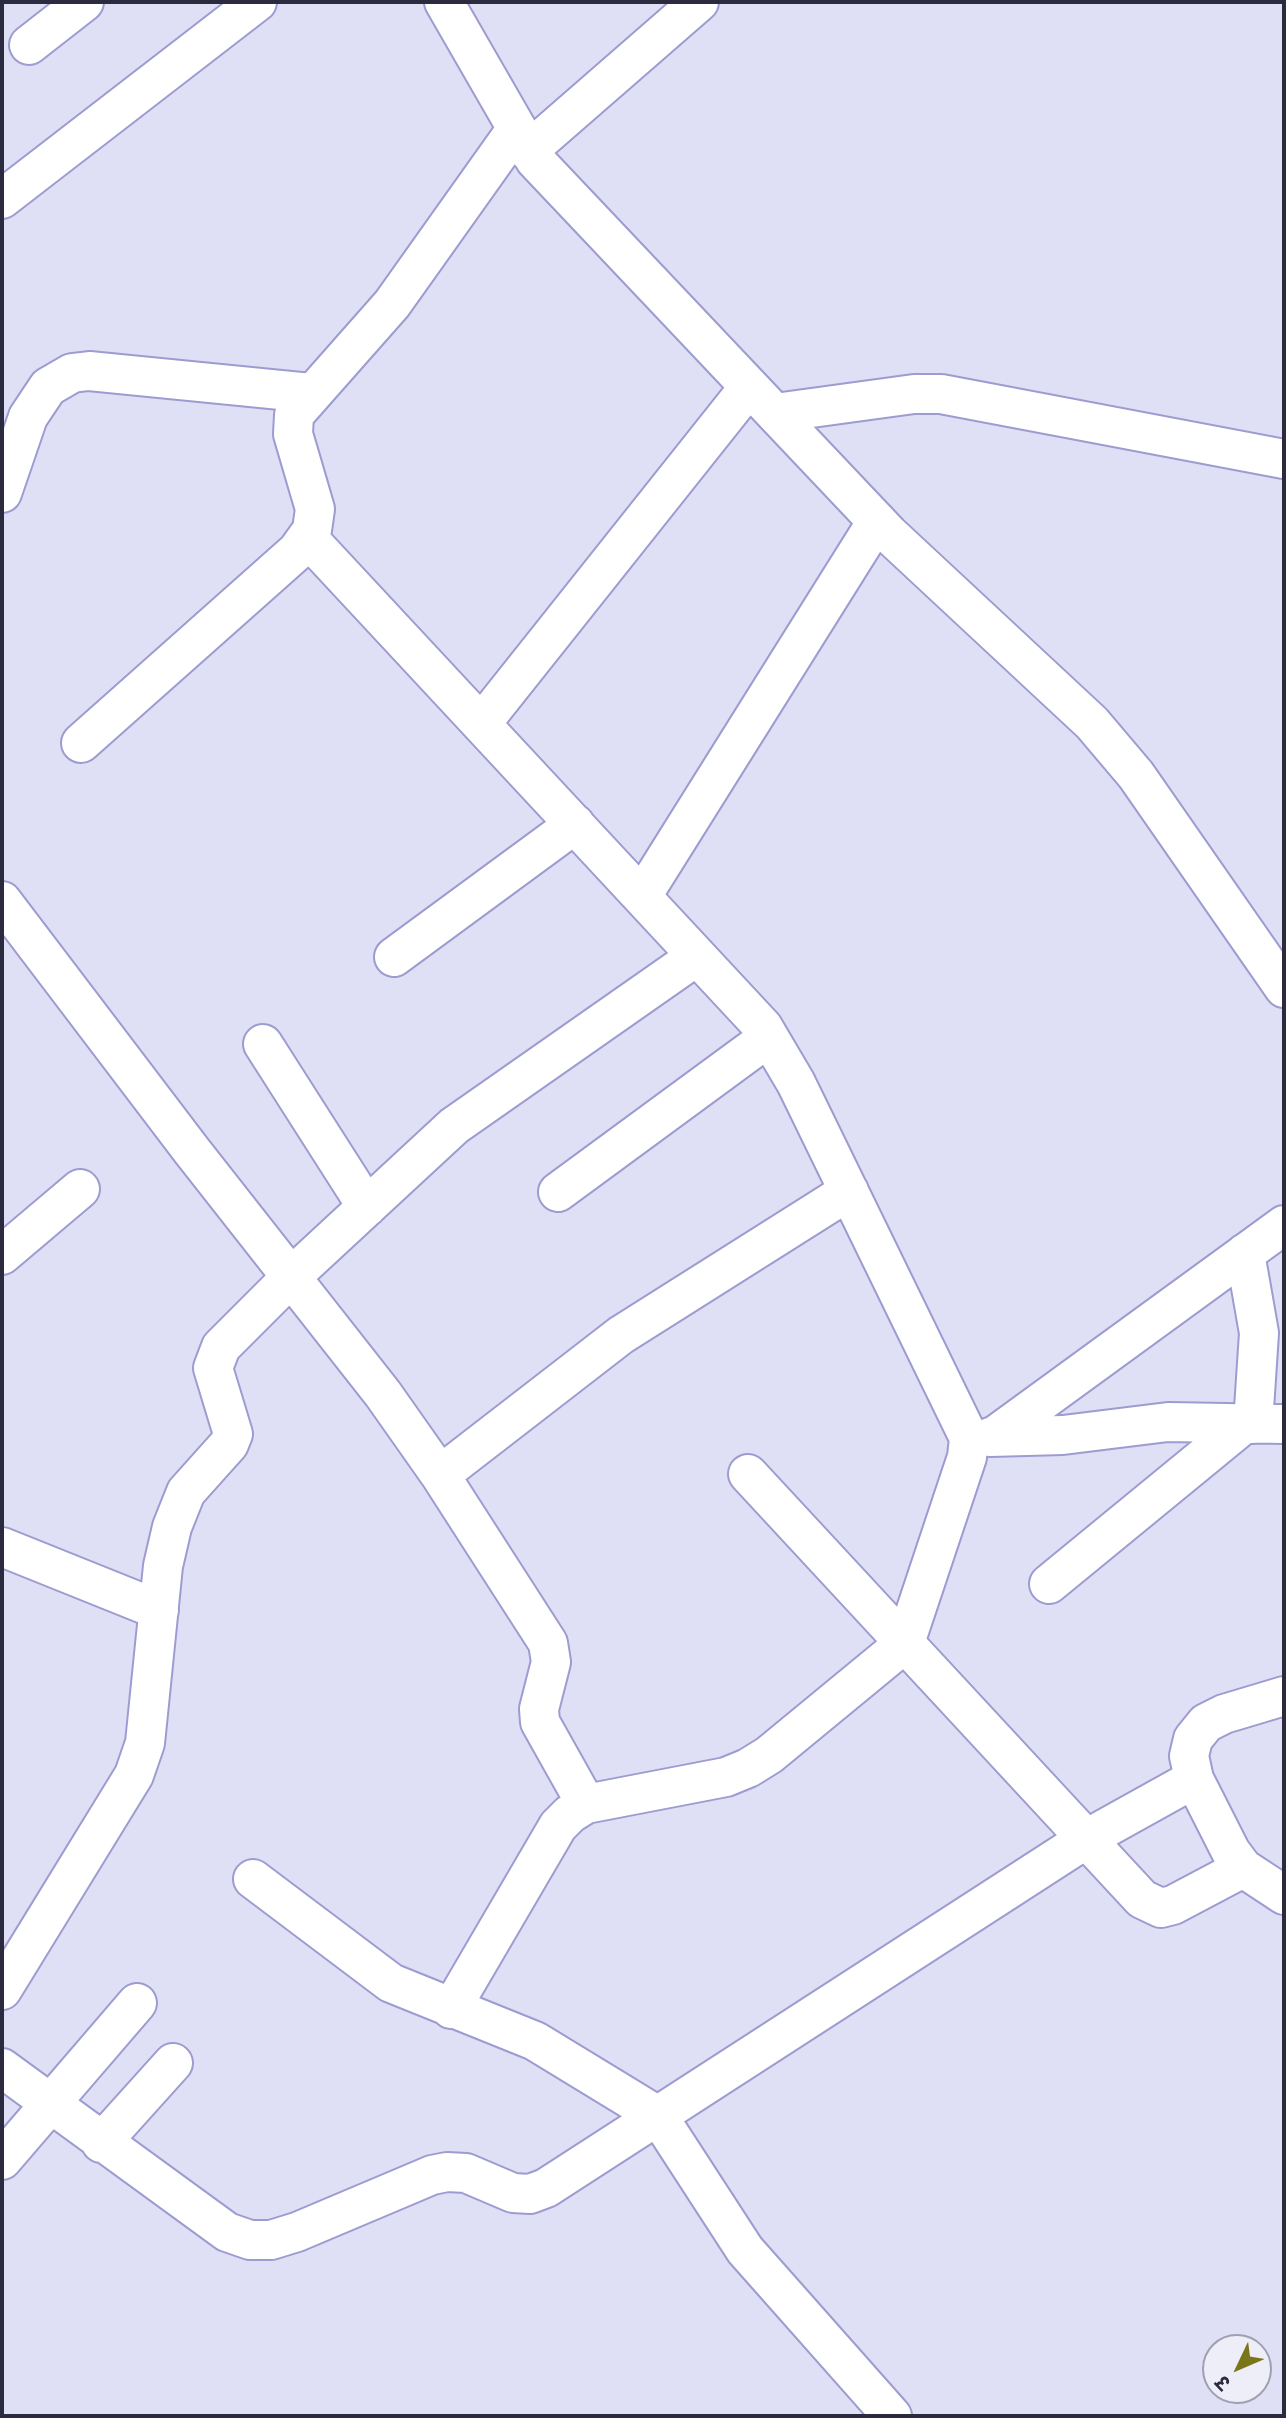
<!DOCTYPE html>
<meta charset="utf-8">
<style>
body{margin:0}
#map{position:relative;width:1286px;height:2418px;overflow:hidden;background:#dfe0f6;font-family:Poppins,"Noto Sans Devanagari",sans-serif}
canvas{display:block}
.frame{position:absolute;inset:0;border:4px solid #2b2a3f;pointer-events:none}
.north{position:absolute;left:1202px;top:2334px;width:70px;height:70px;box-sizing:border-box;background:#eeeef9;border:2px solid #a0a0af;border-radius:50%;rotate:226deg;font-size:19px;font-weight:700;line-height:28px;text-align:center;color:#2b2a3f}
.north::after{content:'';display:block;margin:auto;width:24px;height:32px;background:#7b7519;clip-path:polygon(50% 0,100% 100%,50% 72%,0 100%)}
</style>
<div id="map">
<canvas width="1286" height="2418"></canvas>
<div class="frame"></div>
<div class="north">उ</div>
</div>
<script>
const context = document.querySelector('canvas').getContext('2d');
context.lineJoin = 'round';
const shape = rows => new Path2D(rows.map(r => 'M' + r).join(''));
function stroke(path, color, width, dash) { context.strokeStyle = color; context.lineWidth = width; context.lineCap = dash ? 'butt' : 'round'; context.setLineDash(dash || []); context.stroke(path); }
const minor = shape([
 [444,2,535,160,889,534,1092,723,1136,775,1284,988],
 [29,45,84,2],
 [528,151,699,2],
 [2,199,257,2],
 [775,413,914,394,941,394,1284,459],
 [2,493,28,417,48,387,72,373,89,371,311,393],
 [307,537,763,1027,796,1083,969,1438,967,1457,905,1643,769,1755,748,1768,726,1777,586,1804,570,1814,558,1826,451,2009],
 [481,724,749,387],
 [81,743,297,551,312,530,315,509,293,434,294,415,392,304,515,131],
 [642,896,877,521],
 [2,901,192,1151,383,1394,440,1475,548,1643,551,1662,539,1709,540,1722,586,1804],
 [394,957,575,824],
 [263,1044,367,1207],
 [558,1192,769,1037],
 [1245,1253,1259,1333,1253,1424],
 [2,1255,80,1189],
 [990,1437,1063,1435,1168,1422,1284,1424],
 [993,1437,1284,1225],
 [748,1474,1142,1899,1161,1908,1173,1905,1243,1868],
 [440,1475,621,1335,849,1191],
 [2,1547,159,1610],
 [1049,1584,1244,1424],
 [1284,1696,1224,1714,1206,1723,1193,1739,1189,1756,1194,1779,1231,1852,1243,1868,1284,1895],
 [253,1879,391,1983,535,2041,658,2116,745,2250,892,2416],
 [2,1990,134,1775,145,1743,163,1566,172,1527,186,1492,229,1444,233,1434,213,1368,221,1347,291,1277,454,1126,697,956],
 [2,2068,227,2232,250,2240,271,2240,297,2232,432,2175,447,2172,466,2173,513,2193,530,2194,546,2188,1086,1839,1194,1779],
 [101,2143,173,2063],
 [2,2160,137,2003]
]);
stroke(minor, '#9d9cd0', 42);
stroke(minor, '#fff', 38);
</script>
